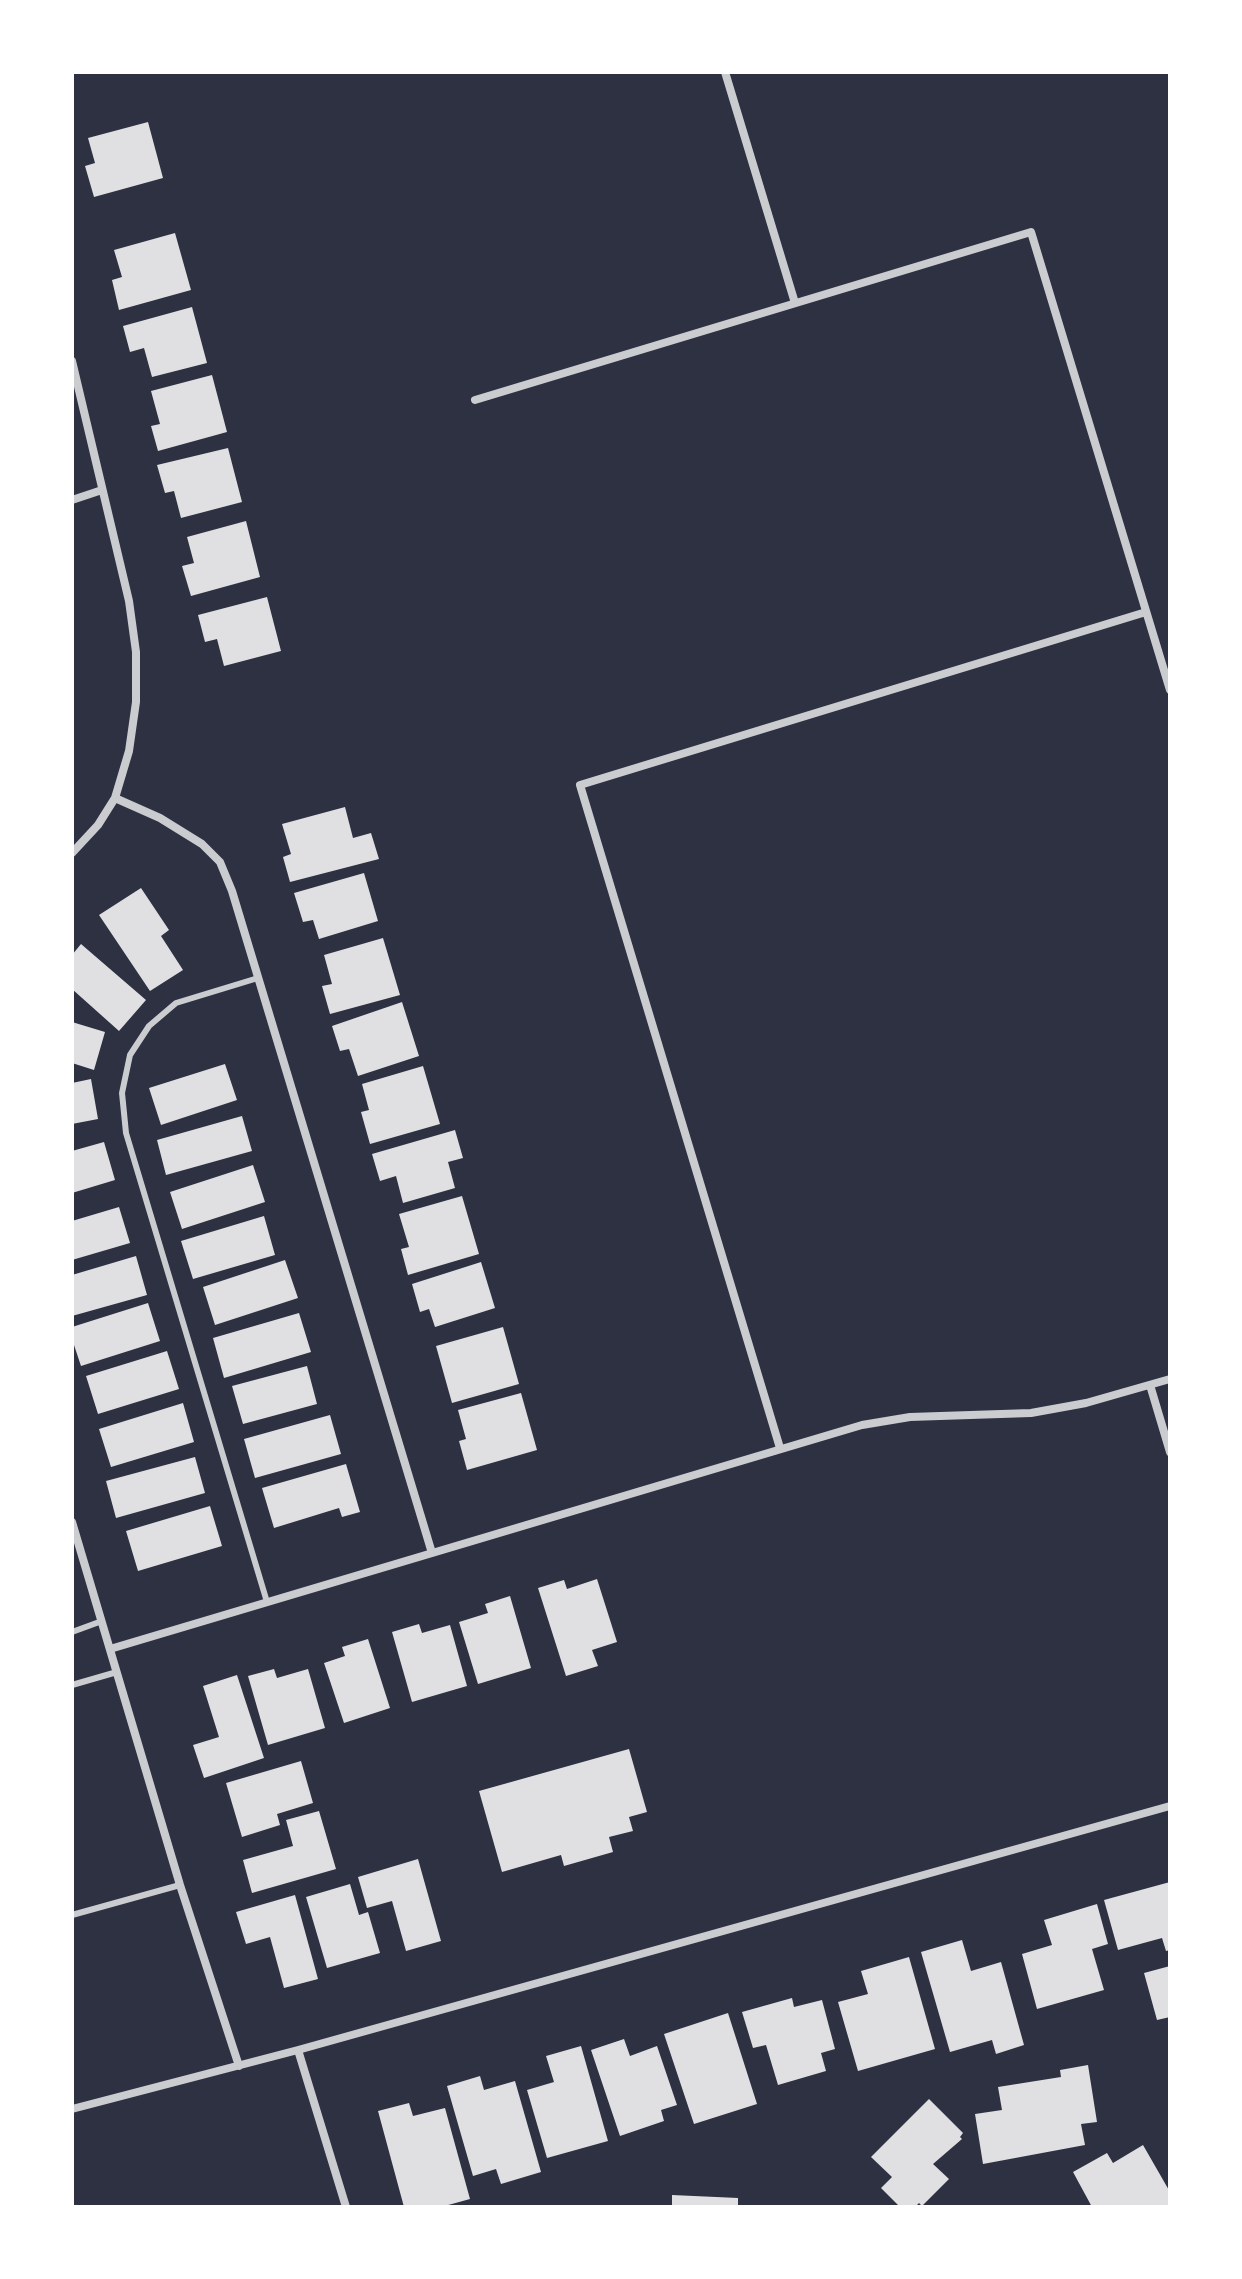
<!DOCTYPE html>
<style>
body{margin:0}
#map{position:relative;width:1242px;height:2279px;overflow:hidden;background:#2d3142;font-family:"Titillium Web",sans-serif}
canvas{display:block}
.frame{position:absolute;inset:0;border:74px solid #fff;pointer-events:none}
</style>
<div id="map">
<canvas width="1242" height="2279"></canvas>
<div class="frame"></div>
</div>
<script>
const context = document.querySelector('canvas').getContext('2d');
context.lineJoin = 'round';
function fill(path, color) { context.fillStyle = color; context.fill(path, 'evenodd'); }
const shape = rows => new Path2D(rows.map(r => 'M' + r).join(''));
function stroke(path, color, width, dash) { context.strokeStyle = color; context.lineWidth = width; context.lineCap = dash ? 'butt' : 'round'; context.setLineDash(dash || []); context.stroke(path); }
fill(shape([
 [148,122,163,178,94,197,85,166,95,163,88,138],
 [175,233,191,290,119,310,112,280,122,277,114,250],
 [192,307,207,363,152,377,144,348,130,352,123,326],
 [212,375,227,432,158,451,151,426,160,424,151,391],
 [228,448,242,502,181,518,174,491,165,493,157,465],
 [246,521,260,577,191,596,182,566,194,563,187,537],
 [267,597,281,651,224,666,217,639,205,642,198,615],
 [345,807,353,838,371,833,379,859,290,882,283,857,291,854,282,824],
 [364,873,378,921,319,939,313,920,303,922,294,893],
 [141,888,169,930,161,936,183,970,150,991,99,915],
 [383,938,400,995,330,1014,322,986,332,984,324,955],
 [81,944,146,1000,119,1031,72,989,72,955],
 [402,1002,419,1056,358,1076,349,1049,340,1051,332,1026],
 [72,1022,105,1032,94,1070,72,1063],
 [225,1064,237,1100,161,1125,149,1088],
 [423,1066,440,1124,370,1144,361,1112,369,1110,362,1084],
 [91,1079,98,1119,72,1124,72,1083],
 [242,1116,252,1151,166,1175,157,1140],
 [455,1130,463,1158,448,1162,455,1188,403,1203,396,1176,380,1181,372,1154],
 [104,1142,115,1180,72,1193,72,1151],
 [253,1165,265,1202,182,1229,170,1192],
 [462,1196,479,1254,408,1275,401,1249,409,1247,399,1214],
 [119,1207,130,1243,72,1260,72,1221],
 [264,1216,275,1255,193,1279,181,1241],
 [136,1256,147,1295,72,1316,72,1275],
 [285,1260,298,1298,215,1325,203,1287],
 [481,1262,495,1308,435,1327,429,1309,420,1312,412,1284],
 [148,1303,160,1341,81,1366,72,1339,72,1327],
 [299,1313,311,1352,224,1378,213,1338],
 [503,1327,519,1384,452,1403,436,1346],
 [167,1351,179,1389,98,1414,86,1376],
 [307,1366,317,1404,243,1424,232,1386],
 [521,1393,537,1450,467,1470,459,1441,466,1439,458,1410],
 [183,1403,194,1442,111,1467,99,1429],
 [330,1415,341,1454,255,1478,244,1439],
 [195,1457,205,1493,116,1518,106,1481],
 [346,1464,360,1512,342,1517,339,1508,274,1528,262,1488],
 [210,1506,222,1546,138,1571,126,1531],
 [597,1579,617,1642,592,1650,598,1666,566,1676,538,1588,564,1580,567,1589],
 [510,1596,531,1668,478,1684,459,1622,488,1613,485,1604],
 [419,1624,422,1633,450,1625,467,1686,412,1702,392,1632],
 [368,1639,390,1708,344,1723,324,1663,345,1656,342,1647],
 [274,1669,277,1678,308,1669,325,1728,268,1745,248,1676],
 [237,1675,264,1758,204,1778,193,1745,219,1737,203,1686],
 [629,1749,647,1812,629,1817,633,1831,609,1837,613,1852,564,1866,561,1855,502,1872,479,1791],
 [301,1761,313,1803,277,1814,280,1825,242,1837,226,1783],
 [319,1811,336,1869,252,1893,243,1860,293,1846,286,1820],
 [418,1859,441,1941,406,1951,392,1901,367,1908,358,1877],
 [1170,1882,1170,1950,1166,1951,1162,1938,1118,1950,1104,1900],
 [350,1884,359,1915,368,1912,380,1953,327,1968,306,1897],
 [295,1895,318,1979,284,1988,270,1937,246,1944,236,1912],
 [1097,1904,1108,1944,1092,1949,1104,1990,1037,2009,1022,1954,1052,1945,1044,1920],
 [962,1940,971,1971,1001,1962,1024,2045,996,2054,992,2040,950,2052,921,1952],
 [909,1957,935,2049,858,2071,838,2002,868,1994,861,1971],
 [1170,1966,1170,2017,1157,2020,1144,1973],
 [792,1998,794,2007,822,2000,835,2049,821,2053,826,2071,778,2085,766,2045,753,2048,742,2012],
 [728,2013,757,2104,694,2124,664,2034],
 [624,2039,630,2056,657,2046,677,2105,661,2110,664,2121,620,2136,591,2050],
 [581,2046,608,2141,547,2158,527,2090,554,2082,546,2056],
 [1088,2065,1097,2122,1081,2124,1085,2145,983,2164,975,2114,1002,2110,998,2087,1061,2077,1060,2070],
 [480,2076,484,2090,515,2081,541,2172,501,2184,496,2169,473,2176,447,2086],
 [929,2099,963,2133,960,2137,962,2139,933,2164,949,2179,922,2206,919,2203,915,2207,900,2207,881,2188,892,2177,871,2157],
 [409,2103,413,2116,445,2108,470,2199,441,2207,404,2207,378,2111],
 [1143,2145,1170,2192,1170,2207,1092,2207,1073,2172,1107,2153,1113,2163],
 [672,2195,738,2198,738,2207,672,2207]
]), '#e0e0e3');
stroke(shape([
 [258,978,176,1003,149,1026,130,1055,122,1093,126,1133,267,1602],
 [72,1632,102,1621],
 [72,1685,117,1672],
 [72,1915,180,1885]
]), '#caccd0', 6);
stroke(shape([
 [725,72,795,303],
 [72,361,129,601,136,652,136,702,129,751,115,798,98,825,72,853],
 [475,400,1031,232,1170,690],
 [72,500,102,490],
 [115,798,160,818,202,844,220,862,232,891,432,1553],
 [1150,1385,1170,1452],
 [780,1448,580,785,1146,612],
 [72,1522,180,1885,239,2066],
 [110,1649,862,1425,910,1417,1031,1413,1086,1403,1170,1379],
 [298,2050,346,2207],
 [72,2109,298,2050,1170,1806]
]), '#caccd0', 8);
</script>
